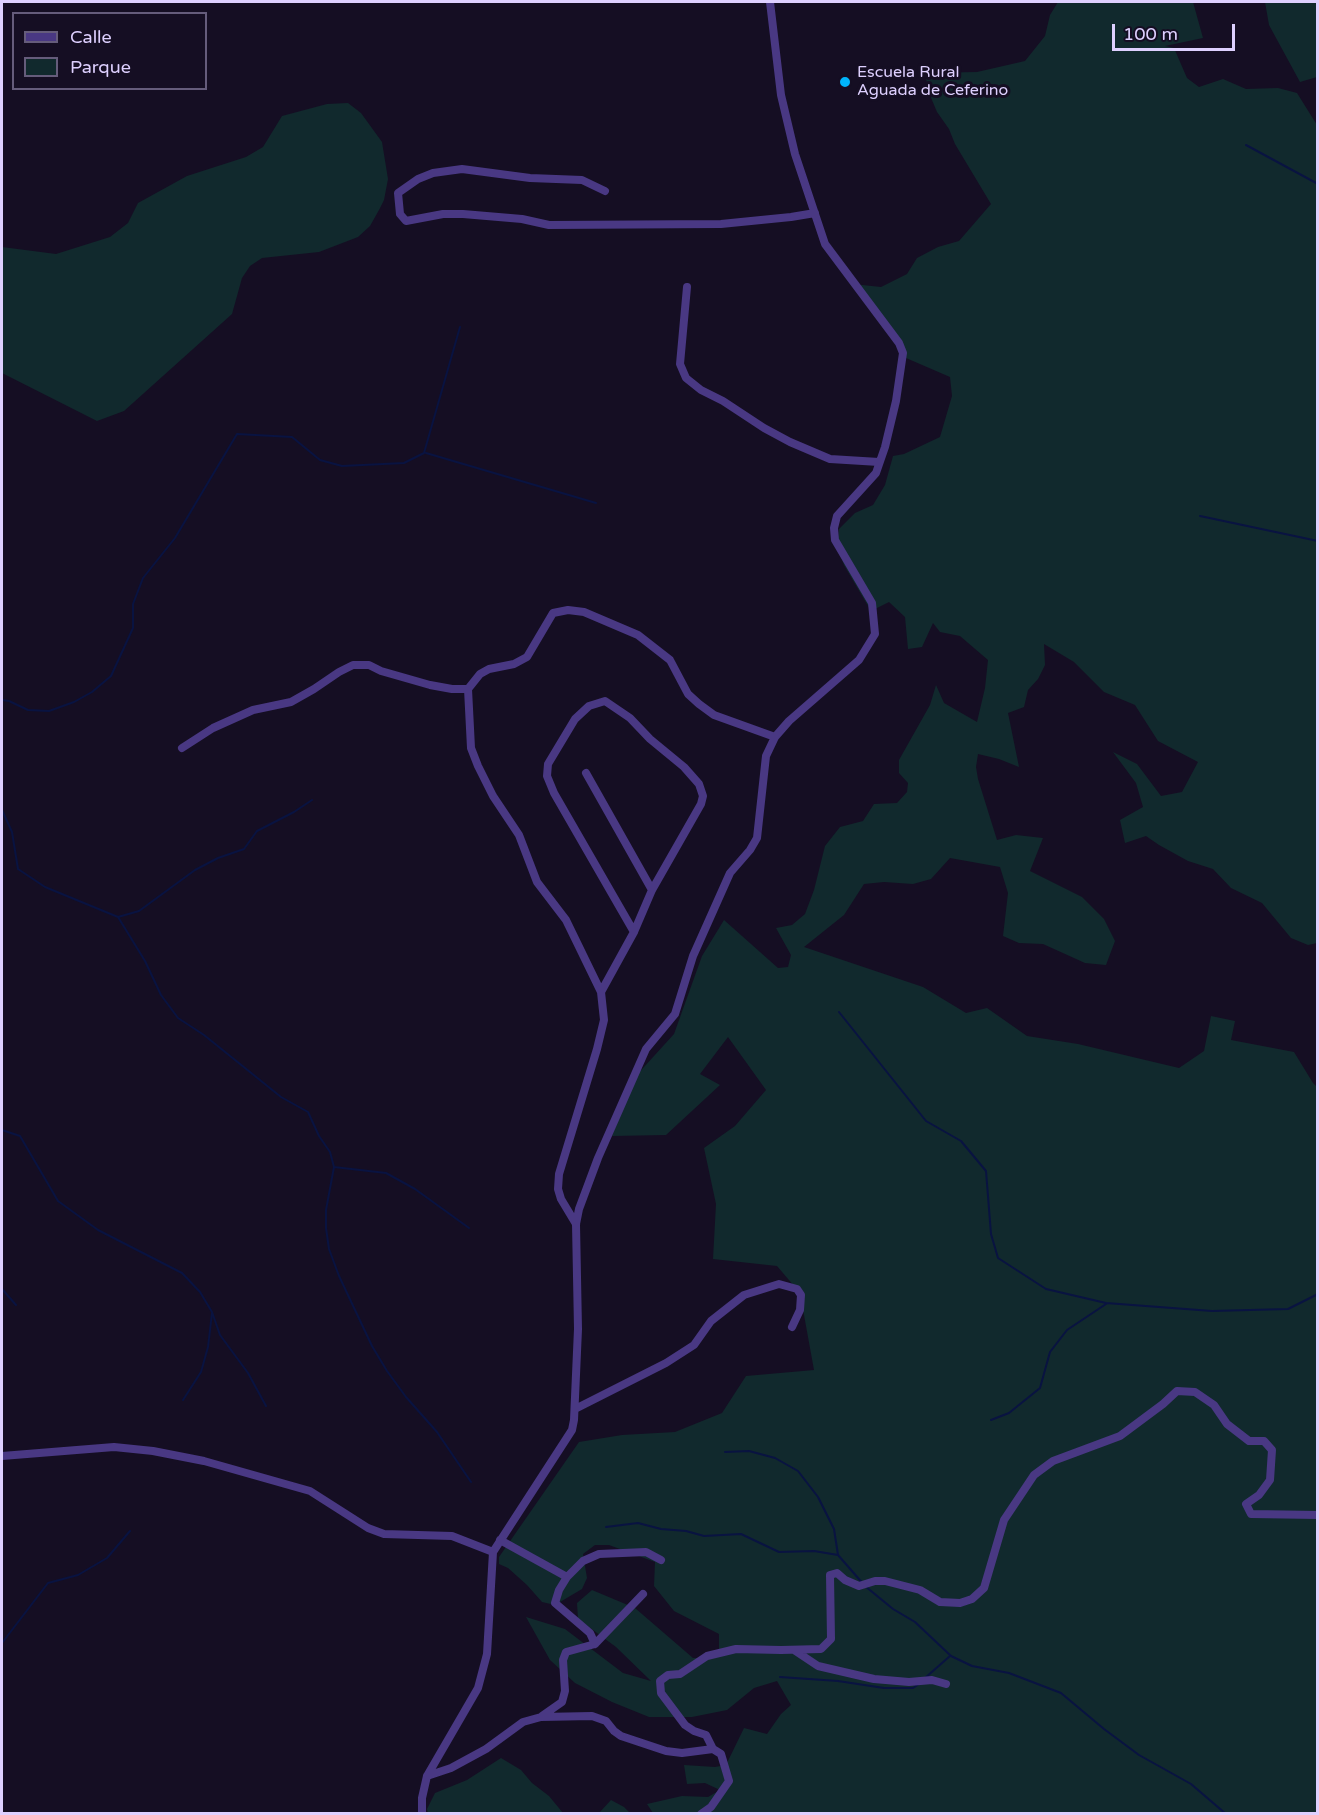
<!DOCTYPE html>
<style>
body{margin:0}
#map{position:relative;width:1319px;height:1815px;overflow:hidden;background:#150e23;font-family:"Varela Round",sans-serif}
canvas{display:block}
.frame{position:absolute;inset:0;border:3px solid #ded0ff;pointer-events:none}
.legend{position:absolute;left:12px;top:12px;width:195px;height:78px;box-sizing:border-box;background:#150e23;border:2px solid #655c7b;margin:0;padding:8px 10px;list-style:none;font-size:18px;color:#ded0ff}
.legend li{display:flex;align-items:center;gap:12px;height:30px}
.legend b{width:30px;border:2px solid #655c7b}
.scale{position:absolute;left:1112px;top:24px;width:123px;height:27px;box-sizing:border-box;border:3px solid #ded0ff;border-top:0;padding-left:8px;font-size:18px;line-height:21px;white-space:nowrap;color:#ded0ff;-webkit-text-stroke:4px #150e23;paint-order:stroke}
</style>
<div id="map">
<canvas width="1319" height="1815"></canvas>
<div class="frame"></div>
<ul class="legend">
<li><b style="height:8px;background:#493883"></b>Calle</li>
<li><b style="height:16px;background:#11292d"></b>Parque</li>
</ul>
<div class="scale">100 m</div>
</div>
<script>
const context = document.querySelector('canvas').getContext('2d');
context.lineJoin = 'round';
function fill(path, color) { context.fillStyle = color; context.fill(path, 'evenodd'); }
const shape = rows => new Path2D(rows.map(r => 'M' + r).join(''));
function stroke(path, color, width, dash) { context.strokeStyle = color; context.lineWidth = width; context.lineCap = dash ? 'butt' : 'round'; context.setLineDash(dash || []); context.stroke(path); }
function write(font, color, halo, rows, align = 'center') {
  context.font = font + ' "Varela Round",sans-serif'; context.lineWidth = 6; context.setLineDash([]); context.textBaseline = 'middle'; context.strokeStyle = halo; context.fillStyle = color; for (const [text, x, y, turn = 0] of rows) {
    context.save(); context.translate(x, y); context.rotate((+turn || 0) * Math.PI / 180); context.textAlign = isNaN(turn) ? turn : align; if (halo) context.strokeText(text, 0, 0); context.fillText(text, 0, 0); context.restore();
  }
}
fill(shape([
 [1058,2,1193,2,1203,38,1165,46,1174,48,1187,78,1199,87,1223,79,1246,89,1278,88,1297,93,1317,125,1317,943,1308,945,1291,938,1262,903,1231,888,1213,869,1188,861,1159,845,1146,836,1125,843,1120,820,1143,807,1136,783,1113,752,1137,764,1161,796,1182,792,1198,762,1158,741,1135,705,1104,692,1074,662,1044,644,1045,665,1038,679,1028,690,1024,707,1008,713,1019,767,999,759,978,754,976,767,978,779,997,840,1016,835,1043,838,1030,871,1082,897,1104,919,1115,941,1106,965,1085,963,1043,944,1019,943,1003,936,1008,893,1000,867,950,858,931,879,913,884,884,882,864,884,844,915,804,947,923,987,966,1013,987,1008,1027,1036,1078,1044,1179,1068,1204,1051,1211,1016,1235,1021,1231,1040,1294,1052,1313,1083,1317,1087,1317,1813,653,1813,647,1804,682,1796,708,1797,720,1790,705,1783,687,1784,684,1765,715,1767,726,1765,744,1728,767,1734,781,1714,791,1705,777,1681,754,1688,727,1710,692,1717,649,1717,612,1702,575,1683,550,1660,526,1617,565,1629,623,1673,651,1681,616,1647,578,1619,577,1603,592,1590,635,1608,693,1658,708,1658,719,1650,719,1634,674,1611,654,1586,655,1562,609,1545,595,1545,583,1554,587,1578,582,1589,555,1605,542,1602,527,1585,508,1568,499,1564,499,1557,579,1442,622,1435,675,1432,722,1413,746,1376,814,1370,800,1293,777,1266,713,1259,716,1204,704,1148,735,1126,766,1090,728,1037,700,1074,720,1085,666,1135,612,1136,634,1078,674,1034,702,956,724,920,778,968,788,967,791,955,776,928,792,925,805,914,814,890,825,846,840,827,863,821,874,804,897,803,907,792,908,783,899,773,899,760,930,705,936,685,944,703,977,722,985,688,988,660,960,636,940,632,933,623,922,647,908,649,905,617,889,602,871,611,844,565,837,547,839,529,855,513,873,505,885,485,893,456,904,454,940,437,952,396,950,377,906,358,853,284,881,287,907,274,917,258,938,247,959,241,991,204,955,144,949,129,937,112,929,93,925,73,977,72,1025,61,1045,36,1050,15],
 [1265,2,1317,2,1317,77,1300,82,1269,25],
 [348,103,361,113,382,142,388,179,384,200,379,210,370,226,358,237,319,252,262,258,250,266,242,278,232,314,124,411,97,421,2,373,2,247,56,254,110,237,128,223,138,203,187,176,246,157,263,147,282,116,327,104],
 [501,1758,521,1770,532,1783,549,1796,563,1813,428,1813,427,1809,435,1793,467,1780],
 [611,1800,624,1807,630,1813,599,1813]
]), '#11292d');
stroke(shape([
 [1246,145,1318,184],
 [426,453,596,503],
 [1200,516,1318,541],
 [2,700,9,701,28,710,49,711,74,702,92,692,111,676,133,628,133,604,143,578,175,538,237,434,292,437,320,460,342,466,404,463,424,453,460,327],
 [2,810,12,832,18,869,45,887,118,917,145,961,161,995,178,1018,204,1035,281,1097,308,1112,319,1136,330,1152,334,1167,326,1210,326,1228,329,1249,339,1276,372,1346,387,1371,406,1397,437,1432,471,1482],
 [118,917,139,911,195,870,218,858,244,849,257,831,294,812,312,800],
 [839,1012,926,1121,961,1141,986,1171,991,1234,998,1258,1046,1289,1106,1303,1212,1311,1288,1309,1318,1294],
 [2,1130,20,1136,58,1201,98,1230,182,1273,200,1292,212,1312,220,1335,248,1373,266,1406],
 [334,1167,386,1173,415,1189,469,1228],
 [2,1289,16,1305],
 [183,1400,201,1372,208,1347,212,1313],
 [991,1420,1009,1413,1040,1388,1050,1352,1067,1330,1106,1304],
 [725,1452,749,1451,775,1458,798,1471,818,1497,834,1529,838,1555],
 [606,1527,638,1523,661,1529,686,1531,704,1536,741,1534,779,1552,814,1551,838,1555,865,1586,893,1609,915,1622,951,1656,972,1666,1009,1673,1061,1693,1104,1729,1139,1755,1191,1784,1226,1814],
 [2,1643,48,1583,78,1575,107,1558,130,1531],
 [780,1677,838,1681,884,1688,913,1688,919,1684],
 [925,1678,950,1656]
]), '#091341', 2);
stroke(shape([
 [605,191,582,180,530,178,462,169,433,173,418,179,398,193,400,214,406,221,443,214,463,214,522,219,549,225,721,224,791,217,815,213],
 [687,287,680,364,686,378,701,390,723,401,764,428,790,442,830,459,879,462],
 [468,689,471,748,478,766,493,796,519,835,537,882,566,920,601,992,604,1020,597,1049,559,1174,558,1189,561,1199,576,1224],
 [182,748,213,728,253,710,291,702,314,689,339,672,353,665,369,665,381,671,430,685,452,689,468,689,480,674,489,669,514,664,527,657,553,613,568,610,584,612,638,635,670,660,688,694,699,704,714,715,775,737],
 [586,773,652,890],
 [601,992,634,932,652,890,701,804,703,796,699,784,684,767,650,739,630,718,605,701,589,706,575,719,548,764,547,776,554,793,634,932],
 [575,1409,666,1363,694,1345,711,1321,744,1295,779,1284,797,1289,801,1295,800,1310,792,1327],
 [2,1456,114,1447,153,1451,204,1461,310,1491,368,1528,384,1534,452,1536,493,1552],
 [500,1540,567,1577],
 [595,1644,590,1633,555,1603,559,1590,567,1577,583,1561,599,1554,646,1552,661,1560],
 [794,1650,818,1666,874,1679,909,1682,932,1680,946,1684],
 [542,1716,562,1702,565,1691,563,1660,566,1652,595,1644,643,1594],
 [713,1749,706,1735,694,1731,685,1725,661,1693,660,1681,668,1675,680,1674,707,1656,736,1649,781,1650,821,1649,831,1639,830,1575,837,1573,845,1580,859,1586,875,1581,885,1581,920,1590,940,1602,960,1603,972,1599,984,1588,1004,1520,1034,1475,1053,1461,1120,1436,1163,1404,1177,1391,1195,1392,1214,1405,1227,1424,1249,1441,1264,1441,1272,1450,1270,1480,1259,1495,1246,1504,1251,1514,1318,1515],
 [427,1776,451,1768,486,1749,523,1722,541,1717,592,1716,606,1721,614,1731,621,1736,666,1751,682,1753,713,1749,721,1754,729,1781,711,1807,701,1814],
 [422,1814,422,1798,427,1776,478,1688,487,1654,493,1552,572,1430,574,1420,578,1329,576,1224,579,1209,598,1158,646,1049,675,1014,693,956,730,873,750,850,757,838,766,756,775,737,789,721,859,660,875,634,872,603,835,540,834,528,837,516,876,473,885,447,896,401,903,353,899,343,825,244,795,154,781,95,770,2]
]), '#493883', 8);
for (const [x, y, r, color] of [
 [845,82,6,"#00b4fb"]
]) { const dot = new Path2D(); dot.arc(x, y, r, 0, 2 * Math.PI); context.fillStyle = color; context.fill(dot); stroke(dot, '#150e23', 2); }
write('16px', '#ded0ff', '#150e23', [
 ["Escuela Rural",857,73],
 ["Aguada de Ceferino",857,91]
], 'left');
</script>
